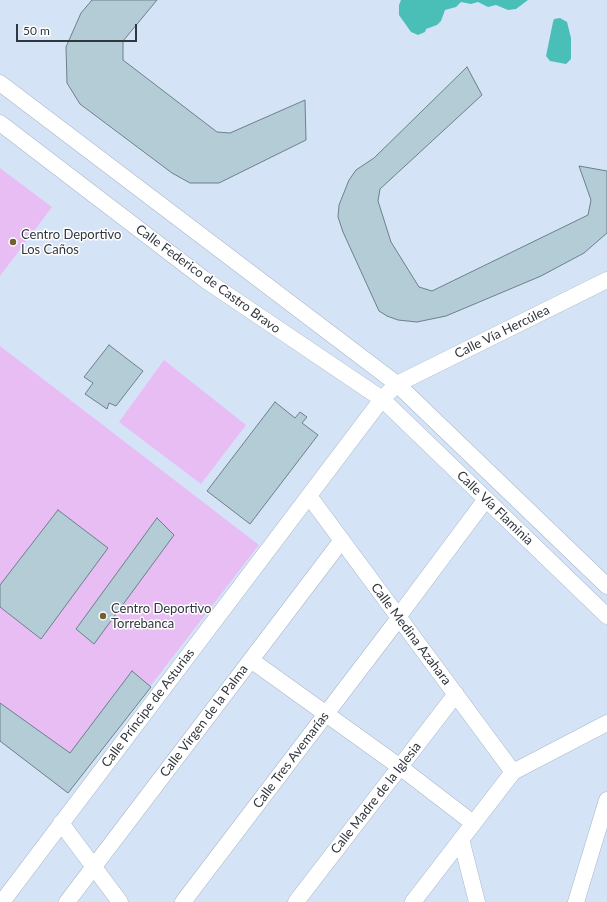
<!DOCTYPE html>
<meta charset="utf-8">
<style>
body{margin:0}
#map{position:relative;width:607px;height:902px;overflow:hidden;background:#d5e3f6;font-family:Lato,sans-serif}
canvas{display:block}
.scale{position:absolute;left:16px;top:24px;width:121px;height:18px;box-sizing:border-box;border:2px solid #31373e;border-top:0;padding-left:5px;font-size:12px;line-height:14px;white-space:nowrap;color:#31373e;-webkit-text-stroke:3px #fff;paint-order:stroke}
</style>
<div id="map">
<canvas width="607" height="902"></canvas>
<div class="scale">50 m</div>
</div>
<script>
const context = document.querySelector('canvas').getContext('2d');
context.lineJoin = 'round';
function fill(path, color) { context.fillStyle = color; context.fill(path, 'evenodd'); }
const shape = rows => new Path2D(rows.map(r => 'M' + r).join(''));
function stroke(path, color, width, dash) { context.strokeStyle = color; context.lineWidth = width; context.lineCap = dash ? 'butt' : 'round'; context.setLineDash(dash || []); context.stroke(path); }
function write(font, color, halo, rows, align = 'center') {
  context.font = font + ' Lato,sans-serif'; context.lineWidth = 3; context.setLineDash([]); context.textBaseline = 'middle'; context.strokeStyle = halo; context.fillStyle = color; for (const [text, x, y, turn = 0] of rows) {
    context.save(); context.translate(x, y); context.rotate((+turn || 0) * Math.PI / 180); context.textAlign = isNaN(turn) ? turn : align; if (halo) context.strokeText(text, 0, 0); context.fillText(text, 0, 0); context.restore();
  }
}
fill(shape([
 [0,168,52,207,0,276],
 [0,346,259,545,68,793,0,741],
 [164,360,246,425,201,484,119,422]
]), '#e8bdf4');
fill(shape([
 [401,0,528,0,516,9,508,10,496,5,488,7,478,2,471,4,461,2,456,7,445,10,441,21,437,25,426,29,425,32,418,35,411,32,399,15,399,5],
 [560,18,567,22,571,38,571,59,566,64,550,61,546,56,553,22,554,19]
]), '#49bfb8');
const building = shape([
 [92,0,157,0,123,41,123,60,217,132,230,133,305,100,306,140,219,183,190,183,172,173,80,104,67,83,66,47,81,13,92,0],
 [467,67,482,95,380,189,378,201,391,242,419,287,432,291,588,215,591,200,579,166,607,171,607,233,584,253,541,276,446,316,417,322,398,320,387,316,379,311,343,232,338,217,339,205,349,180,356,170,374,158,467,67],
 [109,345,143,371,116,406,109,403,107,409,85,394,93,383,84,377,109,345],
 [275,402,295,418,300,412,307,417,302,423,318,435,250,524,207,491,275,402],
 [58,510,108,548,41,639,0,607,0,585,58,510],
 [157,518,174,535,94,644,76,629,157,518],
 [132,671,151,687,68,793,0,741,0,703,70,753,132,671]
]);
fill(building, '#b3ccd6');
stroke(building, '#6a818a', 1);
const street = shape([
 [0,83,397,384,607,586],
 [0,123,204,279,382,399,607,616],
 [309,496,513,772],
 [398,617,486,499],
 [251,660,400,767,473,823],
 [61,823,120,902],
 [461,839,477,902],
 [2,902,382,399,397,384,607,280],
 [67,902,342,540],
 [183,902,399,618],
 [296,902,456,694],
 [413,902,513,772,607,723],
 [576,902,607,800]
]);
stroke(street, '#a9b7c9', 17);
stroke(street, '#fff', 16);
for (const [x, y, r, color] of [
 [13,242,4,"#71612f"],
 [103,616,4,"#71612f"]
]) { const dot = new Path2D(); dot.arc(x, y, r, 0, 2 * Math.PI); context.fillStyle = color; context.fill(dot); stroke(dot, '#fff', 1.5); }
write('13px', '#31373e', '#fff', [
 ["Centro Deportivo",21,235],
 ["Los Caños",21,250],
 ["Centro Deportivo",111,609],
 ["Torrebanca",111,624]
], 'left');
write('13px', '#31373e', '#fff', [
 ["Calle Federico de Castro Bravo",208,279,36],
 ["Calle Vía Hercúlea",502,332,-26],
 ["Calle Vía Flaminia",495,508,44],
 ["Calle Medina Azahara",411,634,53],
 ["Calle Príncipe de Asturias",148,708,-53],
 ["Calle Virgen de la Palma",204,721,-53],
 ["Calle Tres Avemarías",291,760,-53],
 ["Calle Madre de la Iglesia",376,798,-52]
]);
</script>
